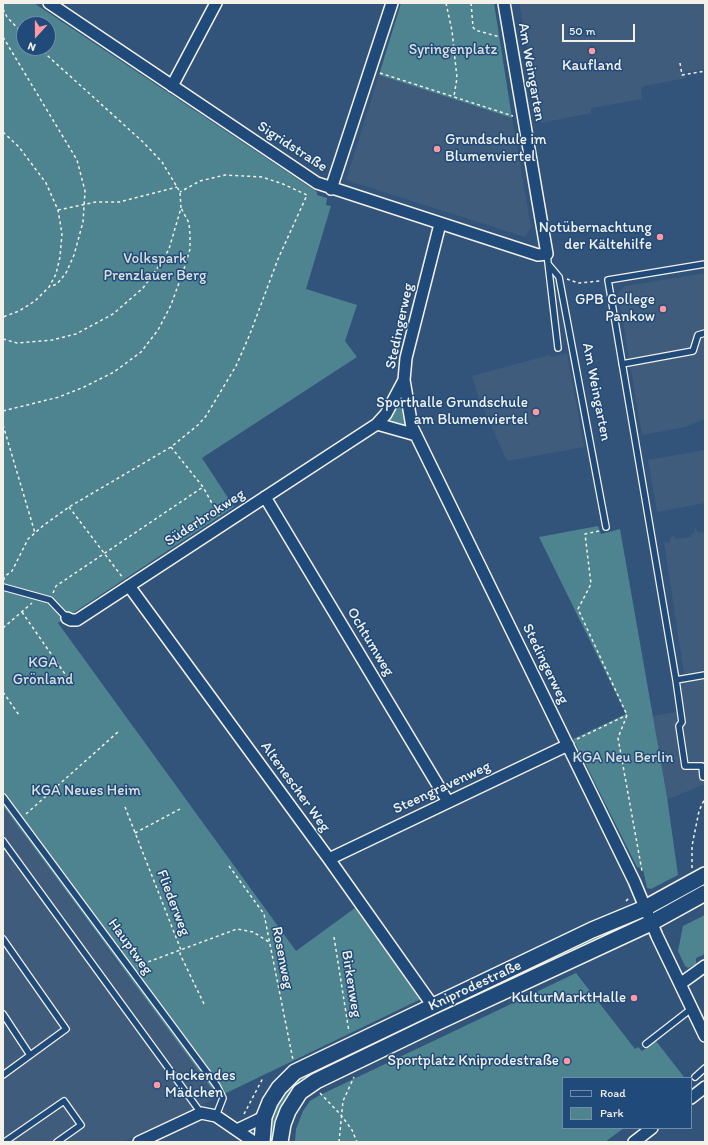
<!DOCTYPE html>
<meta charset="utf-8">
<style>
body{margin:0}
#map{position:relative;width:708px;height:1145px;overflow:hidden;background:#32547b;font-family:Itim,sans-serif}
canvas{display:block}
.frame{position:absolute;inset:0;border:4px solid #f4f1e8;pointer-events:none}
.legend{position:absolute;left:562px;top:1077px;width:130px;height:52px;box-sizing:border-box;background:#1f4a7a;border:1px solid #748da6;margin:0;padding:5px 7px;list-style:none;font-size:12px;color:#f4f1e8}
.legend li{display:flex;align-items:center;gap:8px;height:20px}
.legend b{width:20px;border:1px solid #748da6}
.north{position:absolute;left:16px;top:16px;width:40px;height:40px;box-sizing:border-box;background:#1f4a7a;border:1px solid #748da6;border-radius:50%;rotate:201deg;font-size:11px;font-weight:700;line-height:16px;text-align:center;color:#f4f1e8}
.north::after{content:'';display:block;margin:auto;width:14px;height:18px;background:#ff9aa2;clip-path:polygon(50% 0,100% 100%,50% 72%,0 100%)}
.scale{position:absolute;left:562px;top:24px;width:73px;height:18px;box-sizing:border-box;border:2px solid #f4f1e8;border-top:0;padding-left:5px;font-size:12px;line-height:14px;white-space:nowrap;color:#f4f1e8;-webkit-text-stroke:3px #1f4a7a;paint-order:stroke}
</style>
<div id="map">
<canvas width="708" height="1145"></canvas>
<div class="frame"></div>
<ul class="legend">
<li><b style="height:5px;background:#1f4a7a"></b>Road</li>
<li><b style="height:11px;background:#4e8390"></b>Park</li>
</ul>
<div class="north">N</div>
<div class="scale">50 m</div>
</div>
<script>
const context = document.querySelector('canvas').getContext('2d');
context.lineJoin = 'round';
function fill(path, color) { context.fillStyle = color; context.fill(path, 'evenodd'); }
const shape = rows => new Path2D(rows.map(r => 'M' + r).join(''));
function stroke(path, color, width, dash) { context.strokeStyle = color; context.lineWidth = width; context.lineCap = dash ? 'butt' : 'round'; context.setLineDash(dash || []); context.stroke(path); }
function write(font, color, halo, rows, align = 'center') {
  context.font = font + ' Itim,sans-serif'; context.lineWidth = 3; context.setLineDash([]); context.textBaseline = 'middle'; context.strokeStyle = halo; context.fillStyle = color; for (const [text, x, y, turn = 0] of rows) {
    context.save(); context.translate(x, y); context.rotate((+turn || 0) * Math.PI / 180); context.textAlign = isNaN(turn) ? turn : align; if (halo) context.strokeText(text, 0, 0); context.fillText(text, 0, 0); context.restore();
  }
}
fill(shape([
 [519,3,705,3,705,69,685,72,686,78,644,86,641,89,642,99,591,108,591,113,541,123],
 [379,75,512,118,531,227,525,237,346,180],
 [705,273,705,419,685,427,642,435,618,293,625,286],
 [567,353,584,447,507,461,479,399,472,376,550,355,551,357],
 [705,450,705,503,657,512,648,460],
 [695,527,698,532,703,532,705,534,705,670,684,674,664,543,670,542,671,537,675,536,675,539,691,537,691,534,694,533],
 [705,679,705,784,661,802,646,717,683,711,678,684],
 [3,806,121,968,123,967,218,1097,123,1142,3,1142]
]), '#3f5c7c');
fill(shape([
 [3,3,34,3,317,192,317,195,327,198,326,205,331,206,306,289,357,305,345,341,357,357,202,458,234,507,58,623,296,951,355,908,421,999,218,1097,3,806],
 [24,24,48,24,48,48,24,48],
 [401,3,494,3,512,118,379,75],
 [399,400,402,401,408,428,387,423,386,420],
 [598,526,601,534,620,529,667,797,678,875,651,889,647,888,643,869,637,867,573,739,626,714,539,537],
 [705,915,705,954,696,958,696,964,688,968,685,966,678,951,683,926],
 [613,927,614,931,315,1076,275,1142,267,1142,269,1125,280,1097,300,1077],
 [576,973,635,1049,638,1047,642,1051,656,1041,684,1077,563,1078,563,1128,624,1128,605,1142,295,1142,296,1129,303,1111,310,1101,320,1095]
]), '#4e8390');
const lane = shape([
 [547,254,558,348],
 [705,264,608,280,676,680,682,722,679,726,685,766,702,766,703,777,705,777],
 [549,265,559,277,606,527],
 [622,364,693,351,698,335,705,333],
 [3,587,50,600,67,618],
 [676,680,705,675],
 [3,797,217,1086,223,1098,216,1116],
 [3,841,201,1113],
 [3,939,66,1029,3,1075],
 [3,1014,30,1055],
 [646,1044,691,1009],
 [695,1077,705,1068],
 [6,1141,64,1101,81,1125,57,1142]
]);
const street = shape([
 [49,3,317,183,538,255,547,254,504,3],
 [172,86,216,3],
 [331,189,392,3],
 [440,224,406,358,404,380,412,427,634,881,657,936,705,1036],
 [377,424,416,435],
 [265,497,448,802],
 [129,586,329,859,433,1006],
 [67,618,71,620,77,620,377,424,386,414,404,380],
 [329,859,568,745],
 [680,984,705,966],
 [691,1098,705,1087],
 [237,1130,264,1117],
 [139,1142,201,1113,216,1116,254,1142],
 [634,1142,652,1128]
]);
const secondary = shape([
 [262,1142,264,1117,270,1102,279,1088,295,1072,592,930,645,908,705,875],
 [280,1142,283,1124,288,1111,300,1092,316,1081,438,1022,651,923,705,893]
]);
stroke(lane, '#f4f1e8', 8);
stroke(street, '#f4f1e8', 14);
stroke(secondary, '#f4f1e8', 18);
stroke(shape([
 [446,3,452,31,457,78,454,96],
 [471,3,473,27,475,30,500,37],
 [3,9,7,17,24,35],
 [3,37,77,160,85,191,83,222,74,255,66,273,57,284,49,287],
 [680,63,682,75,705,71],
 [380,73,513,116],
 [3,132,19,147,46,183,58,210,62,234,60,257,56,274,49,287,35,301,19,311,3,317],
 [58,210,96,202,119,202,177,187],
 [567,279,578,283,600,281],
 [3,339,17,343,52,340,76,334,113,314,143,288,161,263,169,249,181,208,180,192,162,162,143,142,39,48],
 [3,411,59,397,84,387,114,372,141,352,158,330,171,305,184,269,190,249,190,235,189,223,181,208],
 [3,425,35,533],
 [171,447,203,487,219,516],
 [69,507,123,578],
 [599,531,585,534,591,584,578,609,627,715,618,738,642,871],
 [4,580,4,577,12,571,28,539,44,525,69,507,171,447,198,425,206,416,236,366,250,334,278,259,307,195,283,184,262,177,225,175,200,181,180,192],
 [53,593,56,586,203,487],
 [22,612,67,677],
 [3,628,32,603],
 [3,692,19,715],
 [577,739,627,715],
 [125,807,181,950,180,954,205,1006],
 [26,814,119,731],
 [135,833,182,808],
 [229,866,264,914,293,1060],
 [692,868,692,846,699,811,705,798],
 [626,901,630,897],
 [334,937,349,1032],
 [137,966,237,929,253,932,269,942],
 [320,1093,341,1115,352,1130,357,1142],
 [244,1114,263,1078],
 [339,1142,343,1101,354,1077]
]), '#f4f1e8', 1.5, [3, 3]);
stroke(lane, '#1f4a7a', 5.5);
stroke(street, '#1f4a7a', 11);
stroke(secondary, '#1f4a7a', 15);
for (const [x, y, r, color] of [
 [592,51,4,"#ff9aa2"],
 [437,149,4,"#ff9aa2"],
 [660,237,4,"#ff9aa2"],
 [663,309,4,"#ff9aa2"],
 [536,412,4,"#ff9aa2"],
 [634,998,4,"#ff9aa2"],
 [567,1061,4,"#ff9aa2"],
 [157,1085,4,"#ff9aa2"]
]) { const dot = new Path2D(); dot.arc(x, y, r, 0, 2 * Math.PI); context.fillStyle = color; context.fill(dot); stroke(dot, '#1f4a7a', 1.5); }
write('15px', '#dbe0db', '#1f4a7a', [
 ["Syringenplatz",453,50],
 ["Volkspark",155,259],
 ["Prenzlauer Berg",155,276],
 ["KGA",43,663],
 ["Grönland",43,680],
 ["KGA Neu Berlin",623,758],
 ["KGA Neues Heim",86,791]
]);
write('15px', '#f4f1e8', '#1f4a7a', [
 ["Kaufland",592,66,"center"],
 ["Grundschule im",445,140,"left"],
 ["Blumenviertel",445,157,"left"],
 ["Notübernachtung",652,228],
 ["der Kältehilfe",652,245],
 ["GPB College",655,300],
 ["Pankow",655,317],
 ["Sporthalle Grundschule",528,403],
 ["am Blumenviertel",528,420],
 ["KulturMarktHalle",626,998],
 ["Sportplatz Kniprodestraße",559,1061],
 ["Hockendes",165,1076,"left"],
 ["Mädchen",165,1093,"left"]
], 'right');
write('15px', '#f4f1e8', '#1f4a7a', [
 ["Am Weingarten",531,72,80],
 ["Sigridstraße",292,147,33],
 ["Stedingerweg",400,326,-78],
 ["Am Weingarten",596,392,79],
 ["Süderbrokweg",205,518,-33],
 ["Ochtumweg",370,642,59],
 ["Stedingerweg",545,664,64],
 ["Altenescher Weg",295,787,54],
 ["Steengravenweg",442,788,-25],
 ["Fliederweg",173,903,69],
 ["Hauptweg",130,947,54],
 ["Rosenweg",282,958,79],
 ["Birkenweg",351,984,81],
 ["Kniprodestraße",475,986,-25]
]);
</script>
